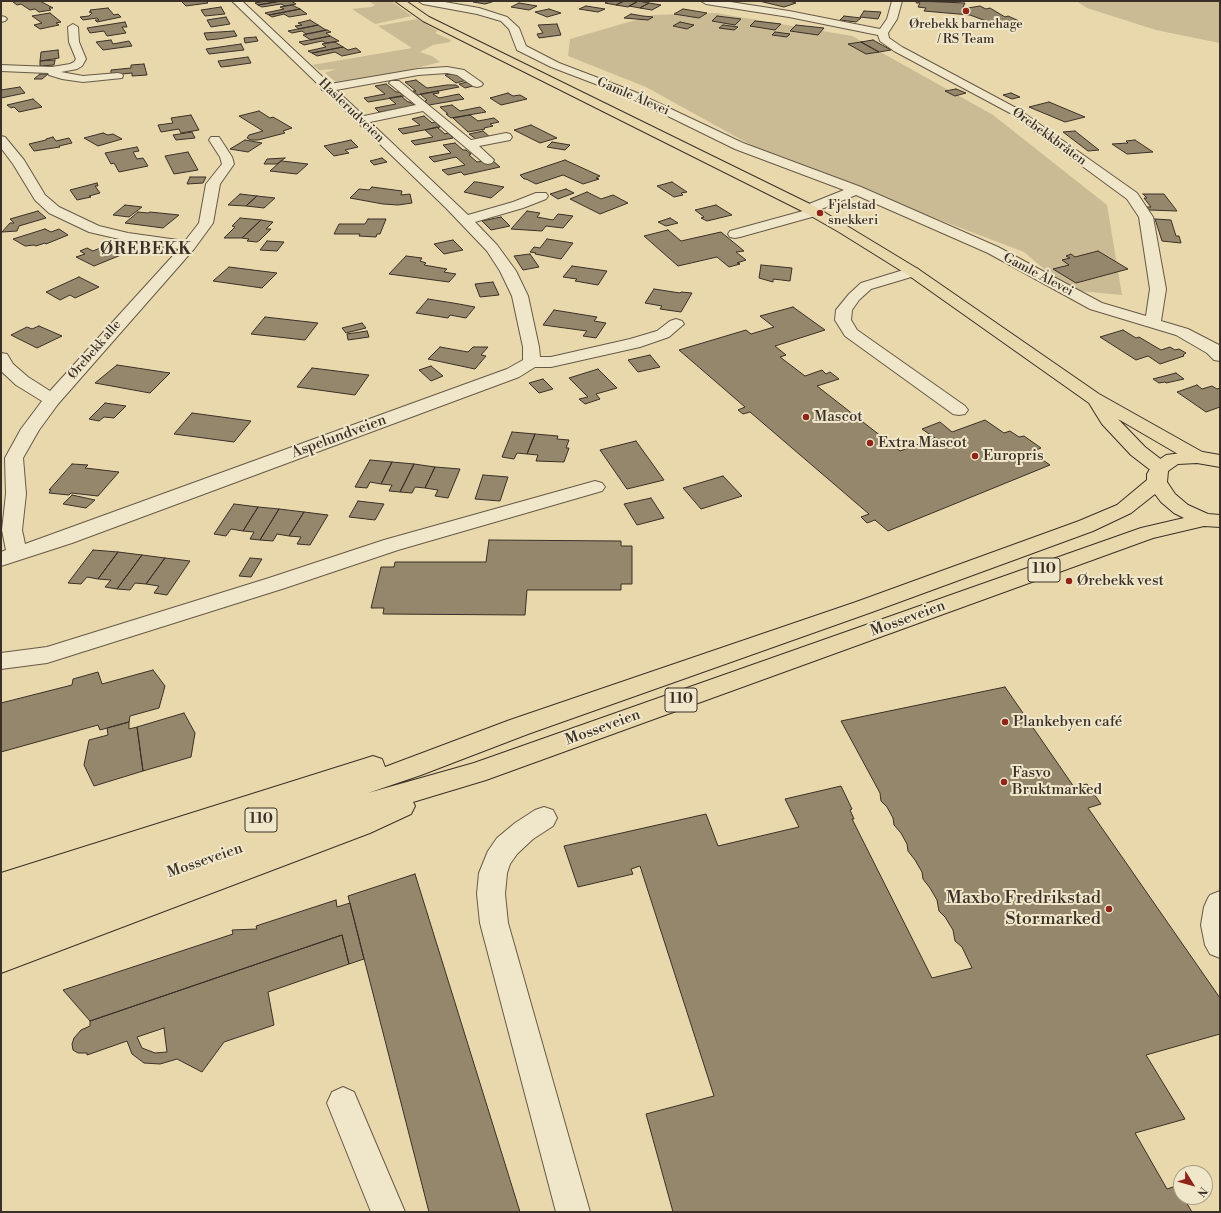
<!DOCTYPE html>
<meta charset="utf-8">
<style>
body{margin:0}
#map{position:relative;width:1221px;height:1213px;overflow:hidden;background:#e8d8ac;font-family:"Libre Bodoni",serif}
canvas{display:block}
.frame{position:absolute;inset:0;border:2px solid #3b3027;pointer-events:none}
.north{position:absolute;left:1173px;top:1165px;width:40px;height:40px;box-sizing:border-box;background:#f0e6c9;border:1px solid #a89d88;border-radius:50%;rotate:127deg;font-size:11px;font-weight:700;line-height:16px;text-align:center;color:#3b3027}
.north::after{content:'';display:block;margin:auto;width:14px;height:18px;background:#8f2418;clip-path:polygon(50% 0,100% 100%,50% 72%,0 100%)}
</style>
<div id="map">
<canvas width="1221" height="1213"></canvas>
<div class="frame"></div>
<div class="north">N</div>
</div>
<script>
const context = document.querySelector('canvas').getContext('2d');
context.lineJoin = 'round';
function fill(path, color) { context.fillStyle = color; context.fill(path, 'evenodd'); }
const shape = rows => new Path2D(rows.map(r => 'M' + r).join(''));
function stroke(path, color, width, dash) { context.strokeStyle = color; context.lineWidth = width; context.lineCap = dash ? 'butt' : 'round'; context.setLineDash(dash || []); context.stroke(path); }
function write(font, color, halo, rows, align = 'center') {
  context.font = font + ' "Libre Bodoni",serif'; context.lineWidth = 4; context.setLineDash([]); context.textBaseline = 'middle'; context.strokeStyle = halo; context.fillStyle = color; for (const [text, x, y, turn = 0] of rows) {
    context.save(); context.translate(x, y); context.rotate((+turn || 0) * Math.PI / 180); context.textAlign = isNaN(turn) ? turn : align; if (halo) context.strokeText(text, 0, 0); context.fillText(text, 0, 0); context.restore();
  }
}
fill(shape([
 [368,1,391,1,412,16,375,24,352,9,371,7,375,5],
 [1076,1,1220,1,1220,43,1156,30,1087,8],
 [716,13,852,36,993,115,1107,205,1122,295,1069,290,1024,252,769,155,646,87,568,56,570,39,653,15],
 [417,19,438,31,435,33,451,40,450,42,433,45,420,52,432,56,440,62,413,69,414,72,337,83,325,73,336,69,319,70,312,65,412,48,378,26]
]), '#cbbb95');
const building = shape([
 [19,1,40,1,53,8,49,8,51,10,39,12,35,9,30,10,21,4,17,5,13,2,19,1],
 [181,1,206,1,208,3,186,6,181,1],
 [266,1,281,1,258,5,255,3,266,1],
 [281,1,291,1,296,4,285,6,281,4,262,7,258,5,281,1],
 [475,1,495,1,485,4,473,2,475,1],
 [609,1,624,1,616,5,605,3,609,1],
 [624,1,629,1,637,2,628,7,616,5,624,1],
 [638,1,649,3,640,8,629,6,638,1],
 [759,1,789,1,796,3,784,7,759,1],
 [917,1,965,3,963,7,968,8,980,6,986,9,990,8,1005,17,1008,16,1019,21,994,24,970,15,924,11,926,8,918,7,920,3,916,3,917,1],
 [519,3,537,6,529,10,511,7,519,3],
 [649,3,661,5,652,10,640,8,649,3],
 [292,5,300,9,269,15,265,13,284,9,280,7,292,5],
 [586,6,605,9,598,12,579,9,586,6],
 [221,7,225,14,205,16,201,10,221,7],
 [108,8,114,15,118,14,121,17,97,22,95,20,99,20,97,18,83,20,80,17,89,16,92,13,89,12,91,11,90,10,108,8],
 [300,9,307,14,289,17,284,14,272,17,269,15,300,9],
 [549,9,561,13,547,17,535,12,549,9],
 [683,9,707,13,699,18,674,14,683,9],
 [864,11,881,12,878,19,860,17,864,11],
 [50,13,61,22,56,23,59,25,40,29,34,25,42,23,32,16,50,13],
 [631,14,643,16,653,17,648,20,624,18,631,14],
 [717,16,741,19,735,25,712,21,717,16],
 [844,16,861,18,856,22,840,20,844,16],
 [226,17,230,24,211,27,207,20,226,17],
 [310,20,318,25,299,29,295,26,302,25,298,23,310,20],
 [755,21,781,24,775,30,750,26,755,21],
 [125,22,127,27,122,27,126,33,107,36,104,31,90,33,87,28,125,22],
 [680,22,694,25,687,29,673,26,680,22],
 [557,24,561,35,539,38,537,34,543,33,538,25,557,24],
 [318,25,326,30,306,34,302,31,292,33,288,31,318,25],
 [723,25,738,27,734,30,719,28,723,25],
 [796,25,824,28,818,35,790,31,796,25],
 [327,30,331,32,326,33,330,36,311,40,303,35,327,30],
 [234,31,237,36,218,39,207,40,204,33,234,31],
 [775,32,790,34,787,37,772,35,775,32],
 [330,36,339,41,326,43,322,41,304,45,299,42,330,36],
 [256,37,258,41,245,43,244,38,256,37],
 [111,40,113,44,129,41,132,46,103,50,96,42,111,40],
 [873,40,891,50,879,52,861,42,873,40],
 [335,42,343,47,312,53,308,51,326,47,322,44,335,42],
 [861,42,879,52,866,54,848,44,861,42],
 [241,44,244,50,209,54,206,49,241,44],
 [343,47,348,50,356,48,361,52,342,56,335,52,317,56,312,53,343,47],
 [58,50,59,58,40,61,41,52,58,50],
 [248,57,251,63,230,66,221,67,218,61,248,57],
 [55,60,54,65,40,66,40,61,55,60],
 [144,64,147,75,132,76,132,73,111,75,111,70,131,68,131,65,144,64],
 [455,73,467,80,456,83,445,75,455,73],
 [40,74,48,74,42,79,34,79,40,74],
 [416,80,427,88,447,85,456,85,459,87,418,95,413,91,416,91,405,82,416,80],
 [467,82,473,86,465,88,459,84,467,82],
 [386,84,396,92,399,92,404,96,368,102,364,98,385,94,375,86,386,84],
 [20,87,25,93,1,98,1,90,20,87],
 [956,89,966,93,955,96,945,91,956,89],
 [438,91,439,93,433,94,439,98,459,94,464,99,429,105,425,101,427,100,420,94,438,91],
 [508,93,513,96,520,95,527,99,501,105,490,98,508,93],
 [1011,93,1020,97,1012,99,1003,95,1011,93],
 [401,96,408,102,410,102,415,106,379,112,375,108,396,104,389,98,401,96],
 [33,99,42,107,19,112,14,107,11,108,7,105,33,99],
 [1049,102,1085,117,1065,122,1029,107,1049,102],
 [452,105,460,111,480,107,486,112,451,118,446,114,448,114,440,107,452,105],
 [259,111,270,118,273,117,292,128,283,131,285,133,258,140,251,140,247,138,249,135,263,131,239,116,259,111],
 [191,115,199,130,181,133,179,129,161,132,158,125,173,123,171,118,191,115],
 [470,115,478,121,494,118,499,122,490,124,493,126,484,128,485,129,468,132,453,118,470,115],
 [424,116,432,123,435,122,440,127,403,134,398,129,420,125,412,119,424,116],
 [531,125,557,138,540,143,514,130,531,125],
 [437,127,445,134,448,133,453,138,415,145,411,141,433,137,425,130,437,127],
 [483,131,490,137,476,139,469,134,483,131],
 [1075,131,1099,150,1088,151,1063,132,1075,131],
 [192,132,195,138,176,140,173,135,192,132],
 [103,133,108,135,113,134,122,139,98,146,84,138,103,133],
 [53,137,56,141,69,138,72,143,59,146,60,147,34,151,29,144,46,140,46,139,53,137],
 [245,140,262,143,248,152,230,149,245,140],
 [351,140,358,147,345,150,349,153,334,156,324,146,351,140],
 [1135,140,1153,152,1127,154,1112,144,1128,143,1126,141,1135,140],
 [552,142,570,145,565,150,547,147,552,142],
 [455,143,463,150,466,150,471,154,469,155,477,162,492,160,500,167,464,175,461,172,448,175,442,170,465,165,456,157,434,162,429,157,451,153,443,145,455,143],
 [137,147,139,151,133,152,137,159,143,158,148,166,119,172,114,163,111,164,105,153,137,147],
 [188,152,198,170,174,174,165,156,188,152],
 [285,158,277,164,264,164,267,159,285,158],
 [382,158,387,162,374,165,370,161,382,158],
 [565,160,600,176,596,178,599,179,583,184,563,175,536,184,526,179,524,179,520,175,565,160],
 [281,161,282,161,308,164,297,174,270,171,281,161],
 [190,177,206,177,203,183,187,184,190,177],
 [474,182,477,182,504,187,491,198,464,192,474,182],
 [672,182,687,192,681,193,683,195,674,197,657,186,672,182],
 [97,183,98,186,95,186,100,193,89,196,91,197,77,200,70,190,97,183],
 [372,187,402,191,401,195,410,194,412,203,398,205,383,204,350,198,359,189,369,190,372,187],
 [566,189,574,193,558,199,550,194,566,189],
 [587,192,601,199,613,195,628,203,600,214,570,199,587,192],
 [240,194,257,196,246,206,228,205,240,194],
 [1143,194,1164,194,1177,211,1149,210,1147,207,1151,207,1144,198,1147,198,1143,194],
 [257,196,275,198,264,208,246,206,257,196],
 [125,205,142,207,129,217,113,215,125,205],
 [716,205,732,215,707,221,701,218,704,217,695,210,716,205],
 [38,211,46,218,19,226,17,231,2,232,10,223,14,223,10,219,38,211],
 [527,211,540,213,537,217,553,220,558,214,573,216,563,228,546,226,542,231,511,229,527,211],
 [138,212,148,213,150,212,179,215,163,228,125,223,138,212],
 [501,217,510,226,491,230,482,221,501,217],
 [240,218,261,220,242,238,224,238,235,227,232,226,240,218],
 [670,218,678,223,666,226,658,222,670,218],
 [368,219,386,219,380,234,377,234,376,237,359,236,360,234,334,234,339,224,365,224,368,219],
 [1155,219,1171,220,1176,236,1179,236,1181,243,1162,241,1155,219],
 [261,220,273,222,266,229,271,229,260,240,257,242,247,241,249,239,242,238,261,220],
 [45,229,51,232,59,229,68,235,46,244,45,243,36,246,34,245,25,246,13,239,45,229],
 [668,230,681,241,721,232,744,251,736,252,746,260,737,263,740,264,729,267,717,257,678,266,644,236,668,230],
 [547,239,573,243,561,259,535,254,536,253,530,252,534,247,540,248,547,239],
 [453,240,463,250,444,254,434,244,453,240],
 [267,241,284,242,277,251,260,250,267,241],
 [105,246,121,255,94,266,76,257,85,254,80,251,87,248,93,251,105,246],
 [1098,251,1128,269,1076,283,1053,269,1069,265,1062,260,1070,258,1066,256,1071,254,1075,257,1098,251],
 [530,254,539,267,523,270,514,256,530,254],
 [406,256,422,258,420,261,426,263,424,265,447,269,444,272,456,274,449,282,389,274,406,256],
 [761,265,792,268,790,281,773,279,773,282,759,278,761,265],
 [572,266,607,271,598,285,575,281,577,279,563,277,572,266],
 [229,267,277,273,262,288,213,281,229,267],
 [79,277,99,287,75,298,70,295,60,300,46,292,79,277],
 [493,282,499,295,480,297,475,284,493,282],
 [654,289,680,293,681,292,692,293,681,312,660,309,662,306,645,303,654,289],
 [428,299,459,304,475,307,466,318,450,315,448,318,416,313,428,299],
 [793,307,825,330,775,346,786,355,780,357,805,376,822,370,826,374,830,372,839,379,817,386,900,451,935,438,922,429,940,422,952,432,985,420,1004,433,1010,431,1019,437,1024,436,1041,448,1031,452,1050,465,888,531,875,520,867,523,861,517,869,514,750,412,743,414,738,410,745,407,679,350,746,330,751,334,774,327,760,316,793,307],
 [554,310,597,317,594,321,606,323,596,338,583,336,587,331,543,325,554,310],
 [265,317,318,323,305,340,251,334,265,317],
 [362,323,366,328,346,333,342,328,362,323],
 [39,326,62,336,37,348,11,335,27,327,32,329,39,326],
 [1123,330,1136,338,1139,337,1161,350,1170,347,1175,350,1179,349,1186,353,1183,355,1184,356,1160,364,1148,356,1136,360,1100,337,1123,330],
 [367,331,369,337,348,340,347,334,367,331],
 [440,347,468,352,473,347,488,347,481,355,486,356,475,369,428,359,440,347],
 [650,355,660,367,638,372,628,360,650,355],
 [117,365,170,373,150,393,95,383,117,365],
 [431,366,443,376,431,381,419,370,431,366],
 [312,368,369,375,355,395,297,387,312,368],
 [598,369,617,388,596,394,600,399,585,404,579,399,588,397,569,378,598,369],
 [1176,373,1184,379,1166,383,1165,382,1159,383,1153,379,1176,373],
 [543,379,553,389,539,393,529,383,543,379],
 [1197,385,1202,389,1212,386,1217,389,1220,388,1220,407,1206,412,1177,392,1197,385],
 [105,403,126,406,114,418,104,417,99,421,89,419,105,403],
 [192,413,251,421,234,442,174,434,192,413],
 [512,432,535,434,527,454,517,453,514,459,502,457,512,432],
 [535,434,558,436,557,439,569,440,566,448,569,448,564,462,536,461,538,455,527,454,535,434],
 [636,441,664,480,627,489,600,450,636,441],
 [370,460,392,462,381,484,370,482,367,488,355,487,370,460],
 [392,462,414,464,400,492,389,491,392,485,381,484,392,462],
 [72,464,88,465,85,468,119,472,98,496,71,493,69,495,49,493,51,490,49,490,72,464],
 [414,464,435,467,425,488,415,487,412,493,400,492,414,464],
 [435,467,460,469,448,498,435,496,438,490,425,488,435,467],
 [483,475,508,477,500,501,475,499,483,475],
 [723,476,742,496,701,509,683,488,723,476],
 [72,495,95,500,86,508,63,504,72,495],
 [651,498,664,518,637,525,624,504,651,498],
 [358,501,384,504,375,520,349,517,358,501],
 [234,504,258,507,243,531,231,529,226,536,214,534,234,504],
 [258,507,279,509,260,540,250,539,254,532,243,531,258,507],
 [279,509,304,512,289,536,277,534,273,541,260,540,279,509],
 [304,512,328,515,310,545,297,544,301,537,289,536,304,512],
 [489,540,621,541,621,546,632,546,632,584,621,584,621,590,527,590,525,615,383,614,384,608,371,608,381,567,394,567,395,562,486,562,489,540],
 [93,550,118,552,98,579,87,577,81,584,68,583,93,550],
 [118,552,142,555,117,589,105,587,111,580,98,579,118,552],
 [142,555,165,558,146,584,135,583,130,590,117,589,142,555],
 [165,558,190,561,167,595,154,593,159,586,146,584,165,558],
 [250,558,262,559,251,577,239,576,250,558],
 [153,670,165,686,159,708,130,716,129,722,107,728,100,730,98,725,1,752,1,703,72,685,73,679,98,672,102,684,153,670],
 [1005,687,1074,787,1087,784,1101,804,1088,808,1220,998,1220,1034,1146,1055,1185,1119,1135,1133,1167,1189,1176,1186,1181,1194,1181,1197,1183,1197,1192,1212,673,1212,646,1114,714,1096,640,866,631,869,633,874,578,887,564,846,706,814,718,846,799,827,785,799,841,786,852,809,850,810,854,819,852,819,932,978,972,968,962,947,955,941,953,930,945,917,939,911,937,900,930,888,923,879,922,872,915,860,908,851,907,844,901,833,894,825,893,818,887,807,881,801,880,793,841,721,1005,687],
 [184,713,195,733,191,757,143,771,137,727,184,713],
 [129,722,129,729,137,727,143,771,94,786,84,765,89,740,108,735,107,728,129,722],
 [415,874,520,1212,429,1212,348,896,415,874],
 [336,900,337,907,350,903,364,959,349,964,342,935,90,1021,63,990,233,934,232,930,257,929,256,926,336,900],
 [342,935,349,964,268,992,274,1025,224,1042,202,1072,177,1059,160,1064,144,1063,132,1054,127,1041,87,1055,87,1053,78,1053,73,1050,72,1044,74,1038,81,1030,90,1026,90,1021,342,935],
 [164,1028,167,1052,155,1053,142,1048,137,1037,164,1028]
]);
fill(building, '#95876c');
stroke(building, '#3b3027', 1);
const minor = shape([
 [232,1,242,1,330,84,418,69,447,67,464,70,481,82,483,84,481,86,477,87,473,86,457,75,447,73,418,75,336,90,364,116,416,105,389,83,391,81,399,81,471,140,506,133,510,134,512,137,510,140,479,146,494,160,492,163,488,164,484,163,423,111,370,122,468,215,513,202,536,193,546,193,548,196,546,199,523,208,475,222,497,245,516,271,528,296,539,347,540,357,551,357,630,339,657,331,670,321,676,319,682,321,684,324,669,337,640,347,551,367,535,367,519,377,72,543,1,566,1,552,6,550,2,530,6,494,5,458,21,429,42,401,16,385,1,371,1,353,7,354,13,364,28,377,50,391,179,249,128,241,89,232,49,213,35,200,13,164,1,148,1,136,5,137,24,160,45,195,59,207,99,226,128,233,185,241,199,223,206,184,222,164,220,157,209,140,211,137,219,137,232,157,234,164,220,184,213,223,194,249,58,404,39,430,23,458,26,494,22,530,25,544,507,369,523,360,523,347,512,296,500,271,487,251,446,208,325,91,322,90,321,87,232,1],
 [418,1,439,1,479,8,507,17,519,28,526,46,559,63,635,92,743,143,861,187,998,247,1102,303,1146,316,1150,289,1139,217,1127,199,1010,113,894,51,880,41,878,35,789,17,706,4,701,1,724,1,789,11,880,29,887,19,892,1,902,1,897,19,888,33,889,38,902,47,1018,109,1137,193,1153,217,1166,289,1161,321,1188,329,1219,345,1220,361,1214,360,1207,353,1176,335,1090,309,988,253,856,195,819,210,821,212,819,215,740,237,735,238,730,237,728,234,730,231,803,211,802,209,804,206,844,190,735,149,627,96,551,67,517,50,509,29,501,21,477,14,423,4,418,1],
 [1,16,5,17,7,19,5,21,1,22,1,16],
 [73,24,78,27,79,42,86,59,82,66,77,69,61,72,83,76,118,73,122,74,123,76,122,78,83,82,62,79,49,75,48,73,1,71,1,65,52,67,70,64,74,62,76,59,69,42,68,27,73,24],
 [913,267,918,269,921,272,918,275,871,289,859,300,852,310,851,320,857,330,965,406,968,410,965,414,959,415,953,414,845,336,835,320,836,310,849,294,861,283,913,267],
 [595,481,602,483,605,487,602,491,398,550,285,588,47,663,1,669,1,653,47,647,269,578,384,540,595,481],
 [544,807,553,810,557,818,553,826,533,839,517,854,510,864,507,873,505,894,508,923,590,1212,556,1212,480,923,477,894,479,873,488,851,497,838,515,823,535,810,544,807],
 [1220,891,1220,958,1210,954,1205,945,1201,925,1204,907,1208,898,1210,895,1220,891],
 [343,1087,354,1092,405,1212,371,1212,327,1103,332,1092,343,1087]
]);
const major = shape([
 [395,1,406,1,429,17,814,206,918,269,1099,394,1204,453,1206,457,1204,461,1197,463,1190,461,1118,419,1145,447,1167,464,1170,468,1167,472,1160,474,1153,472,1131,455,1102,424,1089,403,908,275,839,232,804,212,423,21,395,1]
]);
const highway = shape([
 [1197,451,1220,455,1220,467,1197,463,1178,464,1168,471,1167,482,1175,494,1188,505,1208,514,1220,515,1220,527,1204,526,1153,538,486,780,413,802,415,806,411,814,370,833,1,973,1,873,373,756,382,759,385,767,510,720,856,602,1079,521,1117,505,1147,480,1147,474,1153,464,1166,455,1197,451],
 [1155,494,1161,502,1174,513,1184,518,1141,528,474,763,368,793,421,775,528,734,872,612,1093,531,1131,513,1155,494]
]);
stroke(minor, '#665a48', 2);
stroke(major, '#3b3027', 2);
stroke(highway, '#3b3027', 2);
fill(minor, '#f0e6c9');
fill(major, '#e8d8ac');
fill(highway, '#e8d8ac');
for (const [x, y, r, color] of [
 [966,11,4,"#8f2418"],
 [820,213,4,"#8f2418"],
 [806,417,4,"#8f2418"],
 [870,443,4,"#8f2418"],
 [975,456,4,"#8f2418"],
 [1069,581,4,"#8f2418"],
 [1005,722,4,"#8f2418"],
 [1004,782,4,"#8f2418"],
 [1109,909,4,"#8f2418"]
]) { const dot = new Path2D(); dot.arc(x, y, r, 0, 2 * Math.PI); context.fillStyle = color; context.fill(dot); stroke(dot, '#f0e6c9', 1.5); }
write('13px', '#3b3027', '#f0e6c9', [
 ["Ørebekk barnehage",966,25],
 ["/ RS Team",966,40],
 ["Fjelstad",828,206,"left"],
 ["snekkeri",828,221,"left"]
]);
write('13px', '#3b3027', '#f0e6c9', [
 ["Gamle Ålevei",633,97,23],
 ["Haslerudveien",351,111,44],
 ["Ørebekkbråten",1049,137,36],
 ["Gamle Ålevei",1038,275,28],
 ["Ørebekk alle",95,350,-49]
]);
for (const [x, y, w] of [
 [1044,570,32],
 [681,700,32],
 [261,820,32]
]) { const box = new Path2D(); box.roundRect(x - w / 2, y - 12, w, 24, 3); context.fillStyle = '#f0e6c9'; context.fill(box); stroke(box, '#3b3027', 1); }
write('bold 14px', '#3b3027', null, [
 ["110",1044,570],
 ["110",681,700],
 ["110",261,820]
]);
write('15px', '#3b3027', '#f0e6c9', [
 ["Mascot",814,417],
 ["Extra Mascot",878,443],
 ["Europris",983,456],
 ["Ørebekk vest",1077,581],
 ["Plankebyen café",1013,722],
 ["Fasvo",1012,773],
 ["Bruktmarked",1012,790]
], 'left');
write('15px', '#3b3027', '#f0e6c9', [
 ["Aspelundveien",339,437,-20],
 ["Mosseveien",908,619,-20],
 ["Mosseveien",603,728,-20],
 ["Mosseveien",205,861,-19]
]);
context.letterSpacing = '1px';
write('bold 16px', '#3b3027', '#f0e6c9', [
 ["ØREBEKK",146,250]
]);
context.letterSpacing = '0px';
write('18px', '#3b3027', '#f0e6c9', [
 ["Maxbo Fredrikstad",1101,899],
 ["Stormarked",1101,920]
], 'right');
</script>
